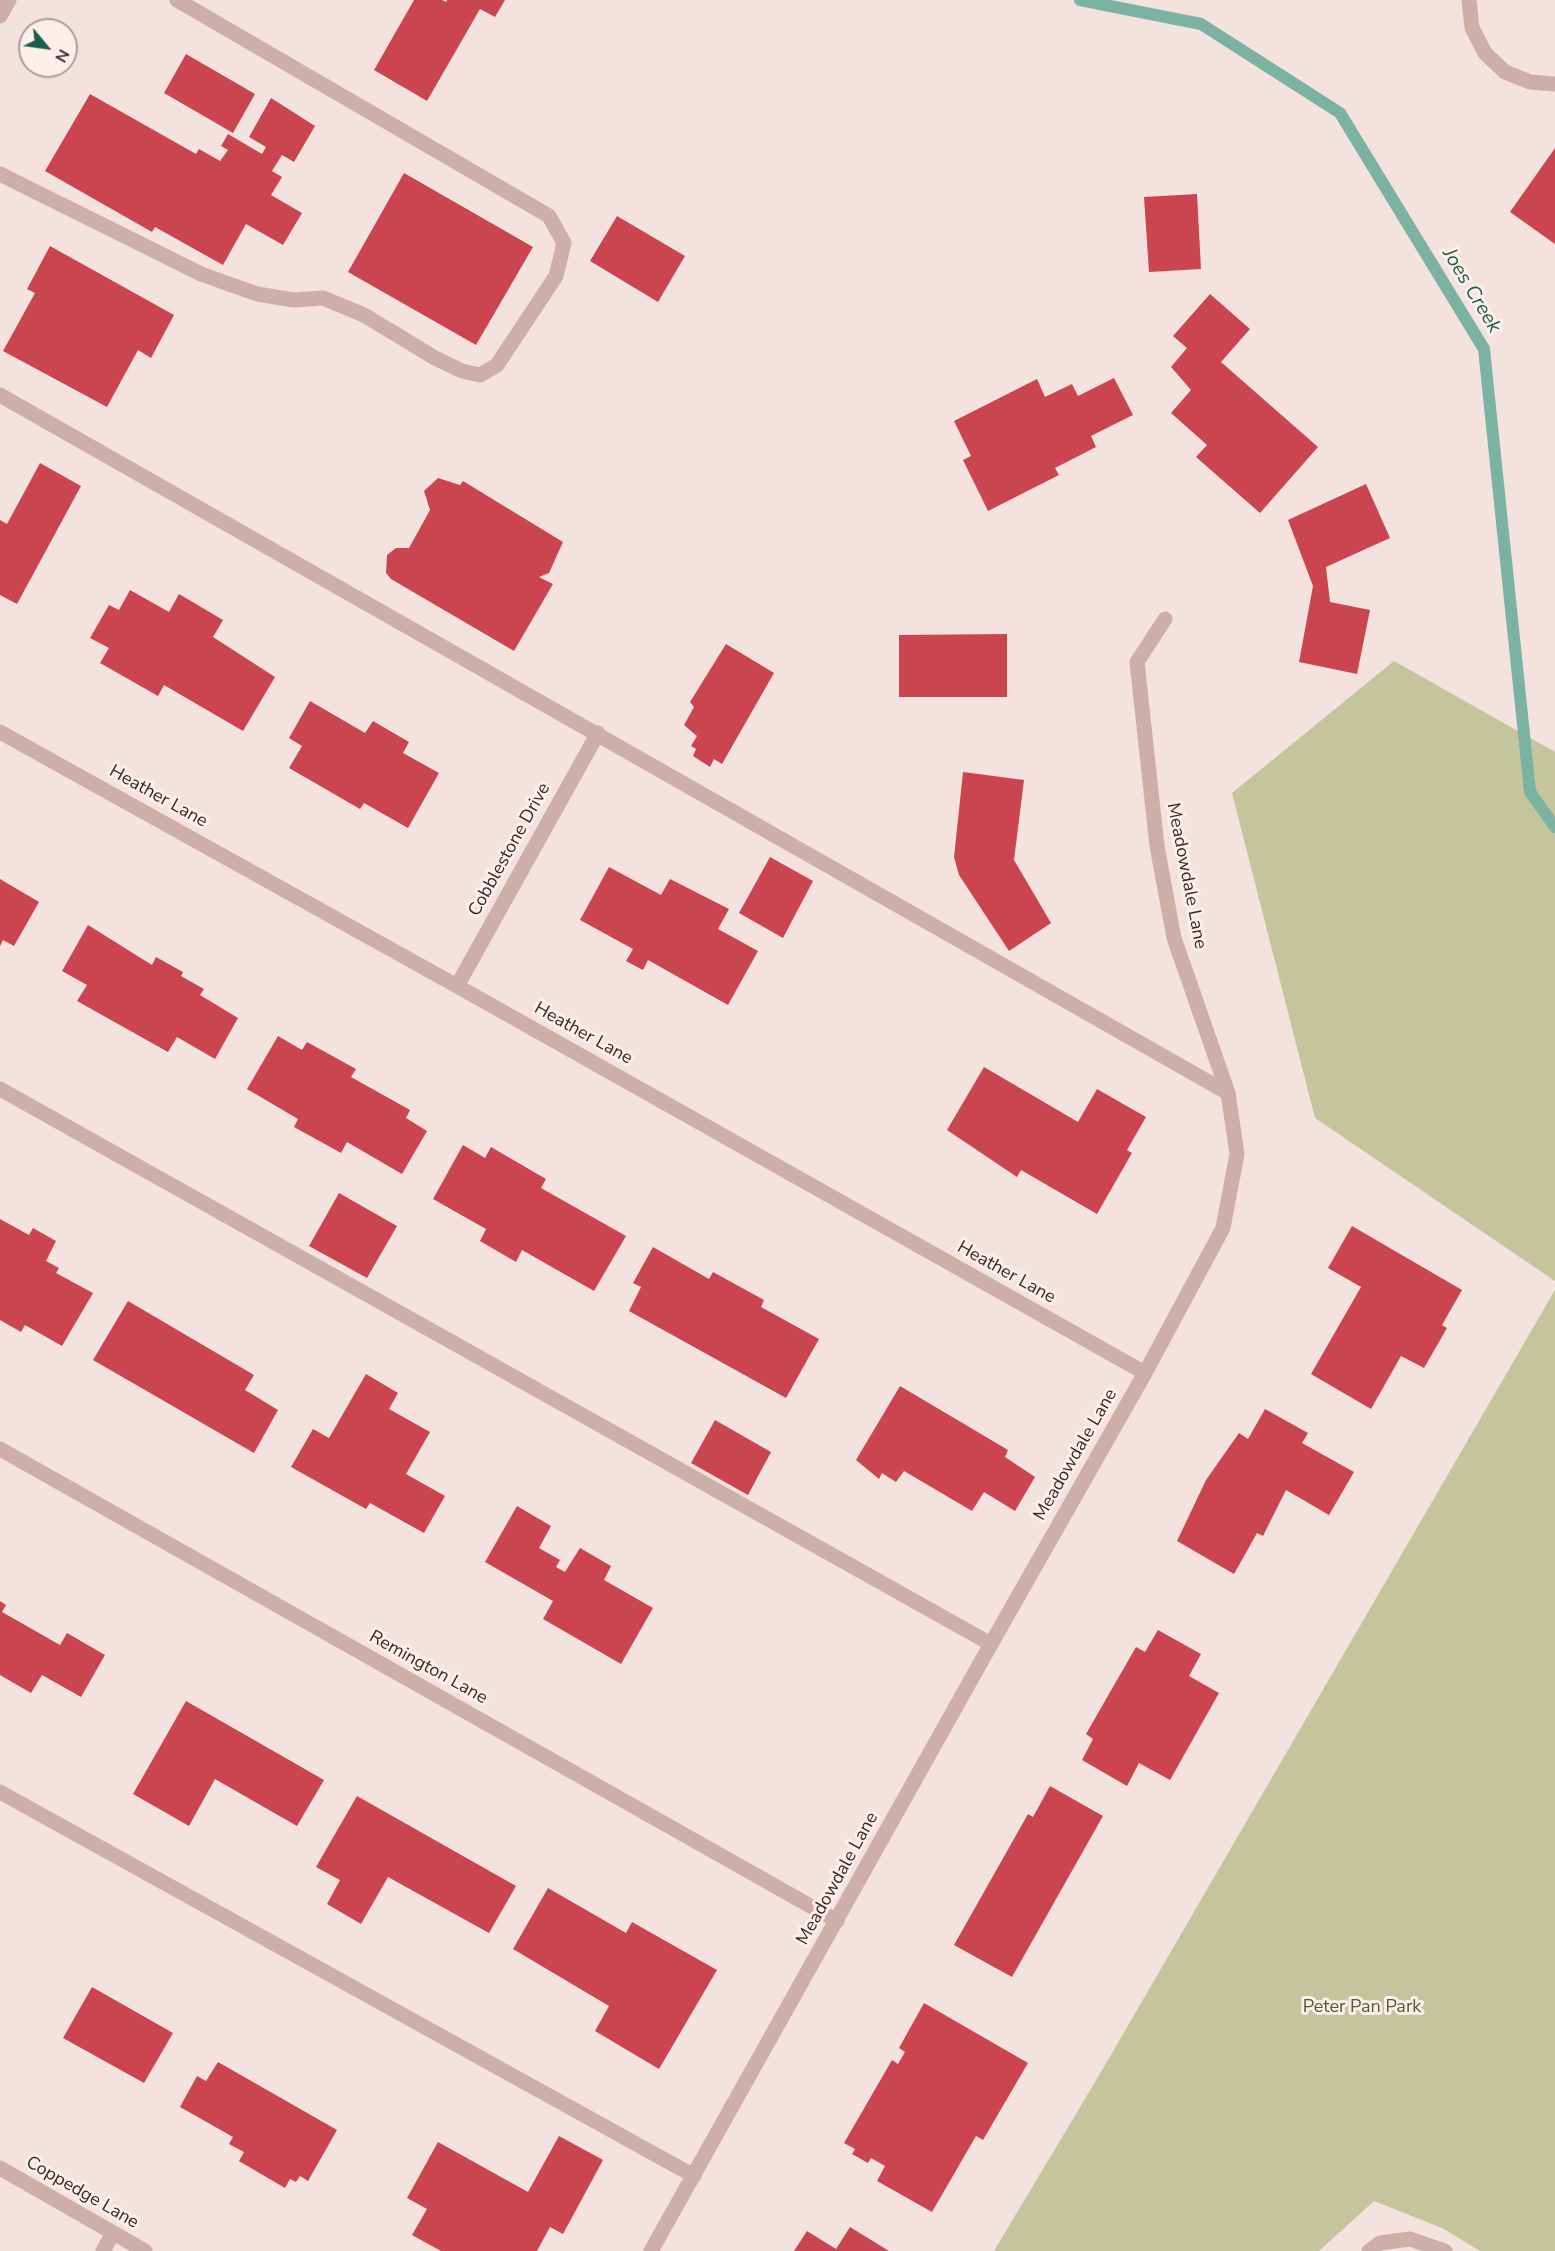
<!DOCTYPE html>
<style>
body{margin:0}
#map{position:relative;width:1555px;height:2251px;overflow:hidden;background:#f4e2de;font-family:"Nunito Sans",sans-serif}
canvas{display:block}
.north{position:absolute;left:18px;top:18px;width:60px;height:60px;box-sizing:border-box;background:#fbeeeb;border:2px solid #ae9f9d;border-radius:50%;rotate:119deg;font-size:16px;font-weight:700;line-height:24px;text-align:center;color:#3a2929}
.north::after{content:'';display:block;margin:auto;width:21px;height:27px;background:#1c5d4c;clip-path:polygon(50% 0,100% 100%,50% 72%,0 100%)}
</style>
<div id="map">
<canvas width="1555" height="2251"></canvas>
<div class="north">N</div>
</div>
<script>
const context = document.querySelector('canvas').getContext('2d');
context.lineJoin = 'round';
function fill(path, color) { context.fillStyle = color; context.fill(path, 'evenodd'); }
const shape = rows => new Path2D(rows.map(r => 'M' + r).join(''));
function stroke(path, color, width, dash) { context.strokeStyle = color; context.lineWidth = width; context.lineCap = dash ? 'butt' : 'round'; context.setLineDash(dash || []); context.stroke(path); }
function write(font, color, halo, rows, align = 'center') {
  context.font = font + ' "Nunito Sans",sans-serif'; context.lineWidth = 6; context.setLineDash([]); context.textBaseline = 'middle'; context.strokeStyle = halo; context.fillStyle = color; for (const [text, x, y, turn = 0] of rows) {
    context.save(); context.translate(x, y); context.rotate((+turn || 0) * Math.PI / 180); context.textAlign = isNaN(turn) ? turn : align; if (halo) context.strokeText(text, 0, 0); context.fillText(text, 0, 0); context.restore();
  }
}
fill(shape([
 [1394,661,1555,752,1555,1281,1315,1118,1232,793],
 [1555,1290,1555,2251,1480,2251,1442,2228,1374,2201,1319,2251,994,2251,1101,2072]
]), '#c4c49d');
stroke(shape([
 [1080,0,1201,24,1340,113,1484,349,1530,792,1555,827]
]), '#7bb2a2', 12);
fill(shape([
 [414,0,442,0,446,2,447,0,505,0,495,17,480,9,427,101,374,70],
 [186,54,255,94,233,133,164,93],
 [90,94,196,154,199,149,220,161,228,150,221,146,228,134,262,154,266,147,249,137,271,98,315,126,294,162,282,155,272,171,282,177,271,195,302,213,283,245,246,224,223,265,155,227,152,232,45,171],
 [1555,148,1555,244,1510,212],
 [404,173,533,247,476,345,348,272],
 [1197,194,1201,269,1149,272,1144,197],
 [617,216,685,256,658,302,590,261],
 [50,246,174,315,151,358,138,350,107,407,3,351,35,293,27,289],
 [1210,294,1250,329,1221,362,1318,447,1260,513,1196,457,1207,445,1171,413,1191,390,1171,367,1187,348,1173,336],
 [1114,378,1133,415,1091,436,1096,447,1055,468,1059,475,988,511,963,460,971,456,954,421,1037,379,1045,397,1072,384,1078,396],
 [40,463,81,486,17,604,0,595,0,520,7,524],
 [438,478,460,485,463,481,563,542,549,573,539,577,553,584,514,651,391,579,386,573,387,555,396,548,409,548,430,510,424,491],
 [1366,484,1390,538,1326,567,1330,602,1370,610,1357,674,1299,662,1313,586,1288,520],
 [130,590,169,612,179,594,223,620,213,637,275,677,243,731,164,685,158,696,100,663,109,648,90,638,109,605,119,610],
 [1007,634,1007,697,899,697,899,635],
 [726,644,774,673,722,764,714,759,710,767,693,756,696,749,691,746,697,736,684,725,694,707,690,702],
 [310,701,365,733,373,721,409,742,403,753,439,773,408,828,364,803,360,809,289,768,302,746,289,738],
 [963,772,1024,780,1014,860,1051,923,1009,951,959,875,954,857],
 [770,857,813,881,783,938,739,913],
 [609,867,661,895,670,879,729,909,718,929,758,951,728,1005,648,960,643,970,626,961,633,949,580,920],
 [0,879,39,902,14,946,3,940,0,946],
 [88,925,152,965,156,957,183,972,181,976,204,989,200,995,238,1018,215,1059,177,1037,168,1052,77,1001,87,985,62,971],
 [278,1036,302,1050,307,1042,356,1069,351,1077,410,1110,406,1118,427,1131,402,1174,347,1142,341,1153,294,1127,298,1119,247,1089],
 [984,1067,1078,1122,1097,1089,1146,1117,1127,1150,1132,1153,1097,1214,1021,1170,1017,1177,947,1130],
 [463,1145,485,1158,491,1147,546,1179,541,1188,626,1236,594,1291,522,1250,516,1262,480,1241,486,1229,433,1199],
 [339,1193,397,1226,367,1278,309,1246],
 [0,1219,29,1235,33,1228,56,1241,46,1261,59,1268,56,1273,93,1293,62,1346,25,1325,21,1332,0,1320],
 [1352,1226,1462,1290,1442,1325,1447,1328,1424,1368,1401,1356,1371,1409,1311,1374,1361,1287,1328,1268],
 [653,1247,709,1279,713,1272,764,1300,761,1307,819,1339,786,1398,629,1311,641,1287,633,1283],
 [128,1301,254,1375,245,1390,278,1410,254,1453,93,1360],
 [366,1374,398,1393,389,1409,430,1432,406,1474,445,1496,424,1533,370,1503,366,1509,291,1467,313,1429,329,1438],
 [900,1386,1008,1450,1005,1457,1035,1477,1015,1511,984,1492,972,1511,904,1471,896,1482,882,1473,879,1479,856,1460],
 [1265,1409,1308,1433,1302,1443,1354,1472,1329,1515,1286,1490,1263,1536,1257,1533,1234,1574,1177,1541,1206,1480,1239,1433,1248,1439],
 [715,1420,771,1452,748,1495,691,1463],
 [517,1506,551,1526,539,1548,560,1560,556,1567,565,1572,580,1548,611,1566,604,1580,653,1608,621,1664,543,1619,553,1601,485,1562],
 [0,1601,6,1605,2,1612,60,1645,67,1633,105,1655,81,1697,42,1675,31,1693,0,1675],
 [1158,1630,1201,1654,1189,1676,1219,1693,1170,1780,1139,1763,1127,1786,1082,1760,1093,1739,1086,1734,1136,1647,1145,1652],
 [186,1701,324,1780,297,1826,215,1779,189,1826,133,1794],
 [1050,1786,1103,1816,1012,1977,954,1945,1028,1814,1033,1817],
 [357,1796,516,1886,489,1933,388,1877,361,1924,327,1904,340,1880,316,1867],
 [548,1888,626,1933,632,1922,717,1970,659,2069,595,2031,609,2006,513,1949],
 [92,1987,173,2033,144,2083,63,2038],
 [924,2003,1028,2063,983,2140,976,2136,932,2212,877,2181,885,2166,871,2158,868,2163,852,2154,855,2149,844,2143,892,2060,898,2064,905,2052,899,2048],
 [218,2062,337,2130,308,2181,300,2176,296,2182,290,2179,285,2188,239,2161,244,2152,229,2144,233,2137,180,2107,197,2076,206,2081],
 [559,2136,603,2160,563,2234,550,2227,537,2251,441,2251,412,2235,427,2209,407,2198,438,2142,528,2192],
 [850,2227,889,2251,794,2251,807,2231,836,2249]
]), '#cb4551');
stroke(shape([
 [1469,0,1472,28,1485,53,1505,72,1530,82,1555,84],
 [0,174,201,274,257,294,294,300,323,298,364,315,435,358,462,371,480,375,497,365,556,276,564,243,549,216,177,0],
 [0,395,1228,1093],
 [0,1089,991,1644],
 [0,1792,694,2176],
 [1369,2251,1380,2243,1410,2239,1445,2251]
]), '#cdaea9', 15);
stroke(shape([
 [0,732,457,986,1145,1373],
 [457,986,598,733],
 [0,1449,837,1921],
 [0,2168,145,2251],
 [103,2251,113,2233],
 [651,2251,991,1644,1145,1373,1223,1228,1237,1154,1228,1093,1174,938,1157,846,1137,662,1165,619]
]), '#cdaea9', 15);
stroke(shape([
 [0,16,9,0]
]), '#cdaea9', 15);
write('18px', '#3a2929', '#fbeeeb', [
 ["Heather Lane",158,797,29],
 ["Cobblestone Drive",510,850,-61],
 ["Meadowdale Lane",1186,876,79],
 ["Heather Lane",583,1034,29],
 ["Heather Lane",1006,1273,29],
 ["Meadowdale Lane",1076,1455,-60],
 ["Remington Lane",428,1668,29],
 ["Meadowdale Lane",838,1879,-61],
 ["Coppedge Lane",82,2193,30]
]);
write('18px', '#57592c', '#fbeeeb', [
 ["Peter Pan Park",1362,2008]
]);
write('italic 20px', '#1c5d4c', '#fbeeeb', [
 ["Joes Creek",1471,291,59]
]);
</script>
